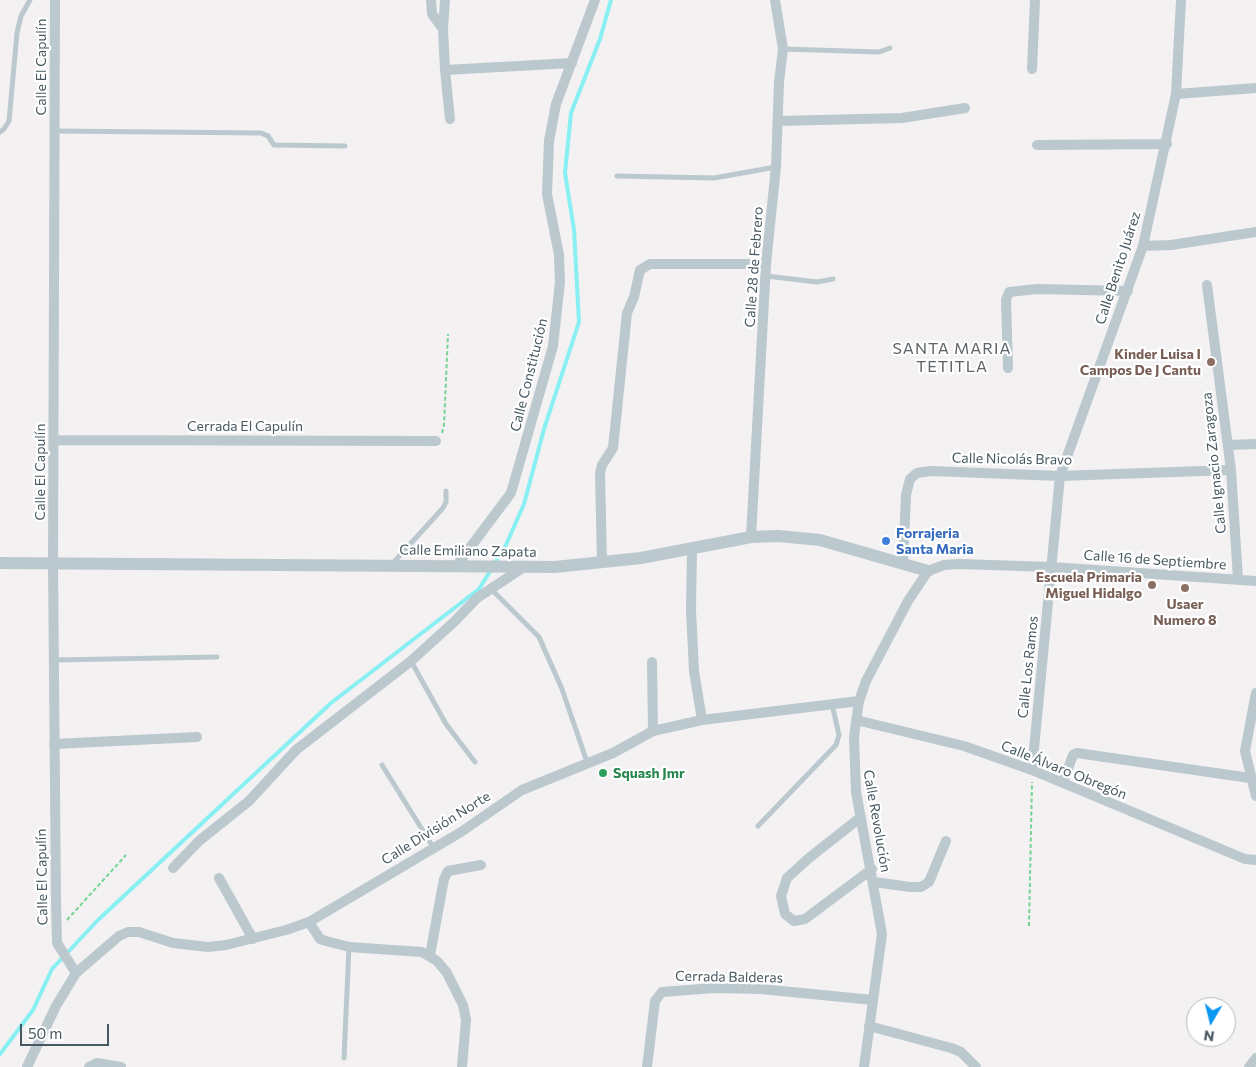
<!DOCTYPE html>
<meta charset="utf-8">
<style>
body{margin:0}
#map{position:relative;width:1256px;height:1067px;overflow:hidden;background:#f3f1f1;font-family:Commissioner,sans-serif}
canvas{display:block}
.north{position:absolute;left:1186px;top:997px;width:50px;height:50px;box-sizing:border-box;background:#fff;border:1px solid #b5bcbf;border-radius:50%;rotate:188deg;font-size:14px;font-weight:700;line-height:20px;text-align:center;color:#475860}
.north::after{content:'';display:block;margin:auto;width:18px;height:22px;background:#0c98f2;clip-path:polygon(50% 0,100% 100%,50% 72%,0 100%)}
.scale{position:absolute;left:20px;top:1024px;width:89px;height:22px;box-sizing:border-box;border:2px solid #475860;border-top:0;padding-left:6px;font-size:15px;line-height:18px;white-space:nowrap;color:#475860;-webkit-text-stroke:4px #fff;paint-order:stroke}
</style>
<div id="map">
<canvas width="1256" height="1067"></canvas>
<div class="north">N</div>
<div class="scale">50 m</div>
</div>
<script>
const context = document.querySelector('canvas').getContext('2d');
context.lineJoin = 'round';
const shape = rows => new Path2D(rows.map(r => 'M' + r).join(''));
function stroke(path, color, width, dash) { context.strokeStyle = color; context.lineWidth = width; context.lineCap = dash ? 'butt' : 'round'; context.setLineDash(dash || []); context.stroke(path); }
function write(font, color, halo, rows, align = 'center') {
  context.font = font + ' Commissioner,sans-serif'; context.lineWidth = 4.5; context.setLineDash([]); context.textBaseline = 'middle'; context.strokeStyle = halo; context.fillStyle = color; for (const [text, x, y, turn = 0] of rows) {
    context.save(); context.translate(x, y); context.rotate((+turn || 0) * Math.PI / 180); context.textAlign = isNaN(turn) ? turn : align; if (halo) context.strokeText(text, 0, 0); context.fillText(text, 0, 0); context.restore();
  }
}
stroke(shape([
 [494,564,506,545,524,504,544,429,579,322,574,230,565,173,571,113,600,39,611,0],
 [0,1054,33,1010,52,969,98,920,331,703,479,589,491,570]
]), '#88eff3', 4);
stroke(shape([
 [442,433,444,425,448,334],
 [67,920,126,855],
 [1029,926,1032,782]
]), '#73d493', 2, [4, 2.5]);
stroke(shape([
 [783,49,879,52,890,48],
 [55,131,261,133,268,136,274,145,345,146],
 [0,132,4,129,9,121,17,33,21,16,30,0],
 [617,176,714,178,776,167],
 [766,276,817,282,833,279],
 [393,563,443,508,446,502,446,491],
 [491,589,539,637,562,689,587,762],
 [54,660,217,657],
 [411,661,446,724,475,762],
 [382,765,433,847],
 [758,826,836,745,839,735,832,704],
 [344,1058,349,947]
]), '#bbc8ce', 5);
stroke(shape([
 [55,0,53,564,56,900,57,943,76,973],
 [431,0,432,14,443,29],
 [445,0,443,29,445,70,450,119],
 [1032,69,1035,0],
 [445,70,572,63],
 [1176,94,1256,88],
 [778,121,902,118,965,108],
 [1037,145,1167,144],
 [1143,246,1171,245,1256,232],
 [1207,285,1231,470,1238,579],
 [1008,368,1006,300,1009,292,1037,289,1128,291],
 [54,440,436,441],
 [1228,445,1256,444],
 [751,537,766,264,776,167,779,82,783,49,775,0],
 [692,548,691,610,694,671,702,720],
 [602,563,600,473,602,465,613,448,627,313,634,297,640,270,650,264,766,264],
 [903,564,906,495,910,479,917,473,931,471,1060,476,1231,470],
 [457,565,511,493,553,346,560,282,559,255,547,194,549,141,556,104,595,0],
 [652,662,653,731],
 [1256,693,1245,751,1256,796],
 [856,720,964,746,1032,770,1245,859,1256,860],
 [54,744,197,737],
 [1032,770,1060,476,1143,246,1176,94,1181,0],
 [1063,782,1073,755,1077,753,1250,778],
 [861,817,809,858,787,878,781,896,785,914,794,921,805,919,872,869],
 [173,868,199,841,249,801,296,750,411,661,455,621,477,598,524,567],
 [219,878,253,939],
 [874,882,910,887,921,887,929,882,946,841],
 [309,922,320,939,326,941,349,947,422,952,437,961,447,973,463,1005,466,1020,462,1067],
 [430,955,444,879,448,871,481,865],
 [869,1026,951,1048,961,1052,976,1067],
 [27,1067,56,1006,76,973,119,936,128,932,139,932,173,943,208,947,226,945,286,930,309,922,461,832,522,790,613,753,653,731,702,720,859,701],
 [89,1067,97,1063,121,1067],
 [647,1067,655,1001,662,992,714,988,761,989,873,1000],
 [864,1067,882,934,856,792,854,737,859,701,866,681,908,601,928,571,944,565,959,564,1052,567,1256,581],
 [1249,1067,1256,1058]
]), '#bbc8ce', 10);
stroke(shape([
 [0,563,555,567,641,558,751,537,778,536,820,540,928,571]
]), '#bbc8ce', 12);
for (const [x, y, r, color] of [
 [1211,362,5,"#8d6e63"],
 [886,541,5,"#3f7fe0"],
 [1152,585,5,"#8d6e63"],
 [1185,588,5,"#8d6e63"],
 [603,773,5,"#2e9e5b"]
]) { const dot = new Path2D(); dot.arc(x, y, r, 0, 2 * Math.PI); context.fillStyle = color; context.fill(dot); stroke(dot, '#fff', 2); }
write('14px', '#475860', '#fff', [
 ["Calle El Capulín",41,67,-90],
 ["Calle 28 de Febrero",754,267,-86],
 ["Calle Benito Juárez",1118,268,-72],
 ["Calle Constitución",529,375,-76],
 ["Cerrada El Capulín",245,426],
 ["Calle Nicolás Bravo",1012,459,1],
 ["Calle Ignacio Zaragoza",1214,463,-96],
 ["Calle El Capulín",40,472,-90],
 ["Calle Emiliano Zapata",468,551,1],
 ["Calle 16 de Septiembre",1155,560,4],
 ["Calle Los Ramos",1028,667,-84],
 ["Calle Álvaro Obregón",1064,770,22],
 ["Calle Revolución",877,821,80],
 ["Calle División Norte",436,828,-32],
 ["Calle El Capulín",42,877,-91],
 ["Cerrada Balderas",729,977,1]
]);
write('bold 14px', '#785e54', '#fff', [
 ["Kinder Luisa I",1201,354],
 ["Campos De J Cantu",1201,370],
 ["Escuela Primaria",1142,577],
 ["Miguel Hidalgo",1142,593],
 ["Usaer",1185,604,"center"],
 ["Numero 8",1185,620,"center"]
], 'right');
write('bold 14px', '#366cbe', '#fff', [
 ["Forrajeria",896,533],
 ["Santa Maria",896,549]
], 'left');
write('bold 14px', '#27864d', '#fff', [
 ["Squash Jmr",613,773]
], 'left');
context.letterSpacing = '1px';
write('16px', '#5d6366', '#fff', [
 ["SANTA MARIA",952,349],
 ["TETITLA",952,367]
]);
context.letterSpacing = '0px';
</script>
